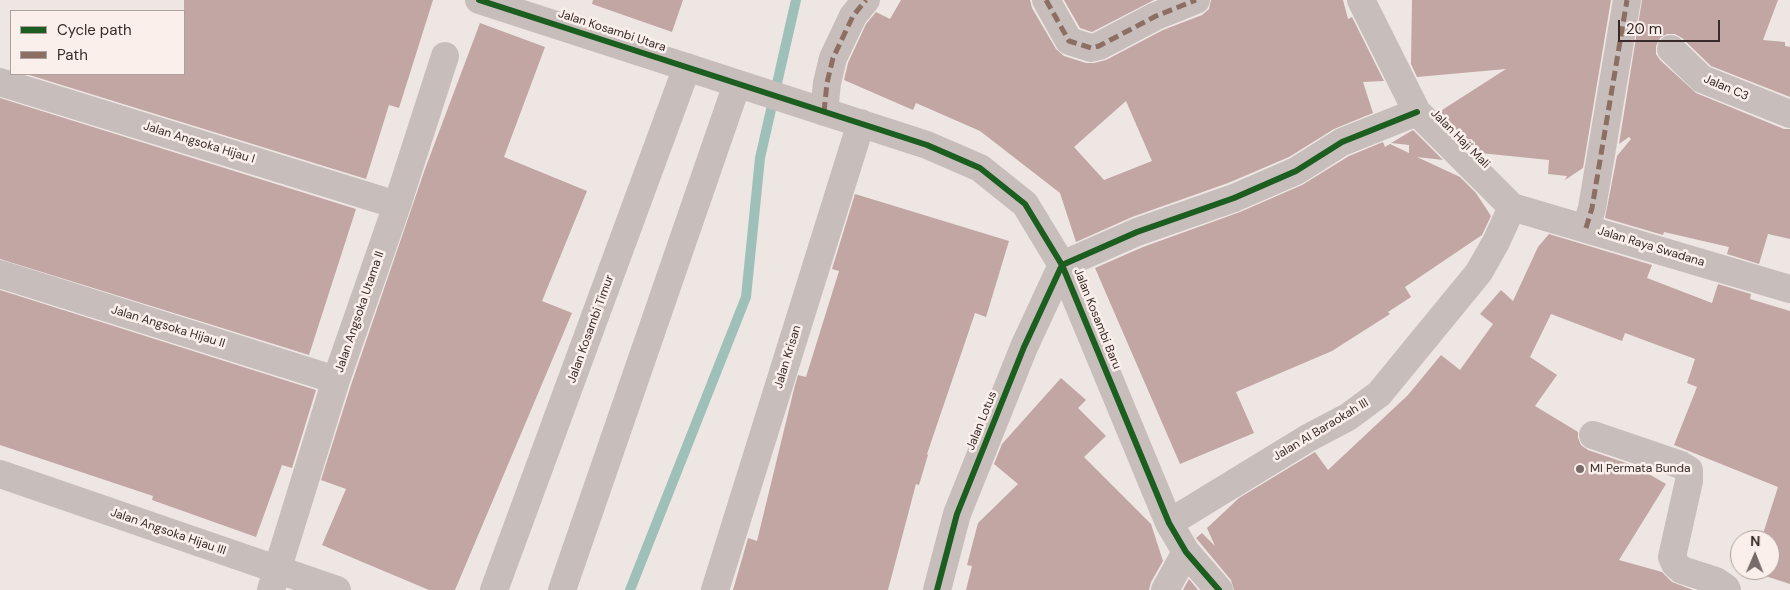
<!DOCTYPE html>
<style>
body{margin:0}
#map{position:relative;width:1790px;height:590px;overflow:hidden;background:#eee6e2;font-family:"DM Sans",sans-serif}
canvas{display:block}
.legend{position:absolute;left:10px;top:10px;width:175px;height:65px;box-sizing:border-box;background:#faefeb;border:1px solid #aca19d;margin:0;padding:6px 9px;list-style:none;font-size:15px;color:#382b29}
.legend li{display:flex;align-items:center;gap:10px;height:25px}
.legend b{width:25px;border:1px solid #aca19d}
.north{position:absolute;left:1730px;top:530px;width:50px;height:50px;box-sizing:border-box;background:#faefeb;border:1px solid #aca19d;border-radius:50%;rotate:1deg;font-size:14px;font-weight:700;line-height:20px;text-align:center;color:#382b29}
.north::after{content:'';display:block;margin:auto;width:18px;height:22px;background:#786c6a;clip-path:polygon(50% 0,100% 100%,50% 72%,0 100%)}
.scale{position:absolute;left:1618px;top:20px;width:102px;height:22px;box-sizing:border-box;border:2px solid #382b29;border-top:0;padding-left:6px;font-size:15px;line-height:18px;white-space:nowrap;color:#382b29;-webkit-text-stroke:4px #faefeb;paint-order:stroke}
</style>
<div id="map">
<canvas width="1790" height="590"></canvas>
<ul class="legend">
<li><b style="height:6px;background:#1b5e20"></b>Cycle path</li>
<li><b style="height:6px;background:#8d6e63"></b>Path</li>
</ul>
<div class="north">N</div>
<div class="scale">20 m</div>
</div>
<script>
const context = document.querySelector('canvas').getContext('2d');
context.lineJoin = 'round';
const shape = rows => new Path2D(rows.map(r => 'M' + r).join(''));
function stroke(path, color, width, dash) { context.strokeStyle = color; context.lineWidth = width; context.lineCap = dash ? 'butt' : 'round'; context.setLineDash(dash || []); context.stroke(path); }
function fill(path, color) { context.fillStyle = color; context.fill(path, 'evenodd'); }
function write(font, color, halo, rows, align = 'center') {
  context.font = font + ' "DM Sans",sans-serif'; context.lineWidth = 5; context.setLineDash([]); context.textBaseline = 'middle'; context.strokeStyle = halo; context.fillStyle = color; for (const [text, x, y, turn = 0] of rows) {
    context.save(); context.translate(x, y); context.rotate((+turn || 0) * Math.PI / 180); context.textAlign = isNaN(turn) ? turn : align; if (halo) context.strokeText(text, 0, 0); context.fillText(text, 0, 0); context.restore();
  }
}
stroke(shape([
 [630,590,746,297,760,158,796,0]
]), '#9fc0b8', 10);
fill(shape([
 [184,0,433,0,399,108,389,105,366,179,26,74,184,74],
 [593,0,683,0,672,32,592,4],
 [901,0,1030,0,1032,8,1056,49,1064,56,1086,63,1094,63,1106,60,1163,30,1202,15,1209,9,1211,0,1343,0,1348,19,1352,17,1384,81,1363,82,1373,113,1334,129,1289,157,1228,183,1132,217,1076,242,1060,193,980,131,916,103,913,110,844,80,848,63,866,24,876,12,890,19],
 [1126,101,1152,161,1104,180,1074,147],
 [1064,0,1154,0,1092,32,1080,28],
 [1412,0,1611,0,1583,168,1565,180,1567,176,1548,174,1549,160,1480,153,1439,112,1506,69,1417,77,1411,64],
 [1642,0,1778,0,1763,40,1785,42,1785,46,1790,47,1790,97,1711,66,1682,38,1675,34,1667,34,1660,38,1656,46,1656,54,1660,60,1696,93,1784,129,1790,129,1790,239,1768,234,1759,264,1727,254,1729,247,1664,232,1663,235,1605,218,1617,156,1631,139,1629,137,1619,144],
 [480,23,545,47,504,157,587,191,542,301,572,313,455,590,429,590,322,545,346,489,321,480,351,385,425,169],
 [0,98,356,209,309,355,0,259],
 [1413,130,1443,160,1417,157,1460,177,1476,193,1491,216,1482,235,1405,287,1411,297,1388,312,1390,314,1332,351,1236,392,1254,433,1180,464,1095,268,1143,247,1240,212,1302,185,1349,156,1383,142,1385,147,1390,144,1409,153,1409,145,1391,143],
 [855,194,1009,241,986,317,975,313,927,454,928,455,919,485,916,484,888,590,733,590,748,538,757,541,794,389,798,375,806,377,839,271,832,269],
 [1549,234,1652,265,1647,278,1712,303,1718,284,1751,294,1750,299,1790,311,1790,584,1750,571,1751,570,1770,570,1770,540,1761,540,1778,487,1674,445,1697,387,1687,383,1695,359,1625,333,1622,341,1551,314,1530,357,1557,375,1535,406,1578,432,1578,438,1581,445,1588,450,1635,466,1666,484,1619,560,1662,572,1672,582,1693,590,1234,590,1231,580,1196,538,1202,533,1215,546,1207,528,1239,498,1315,452,1328,470,1408,395,1441,355,1460,370,1493,324,1480,314,1501,290,1513,301,1538,247],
 [0,290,316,390,292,468,282,465,256,537,152,500,153,496,0,445],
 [1061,378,1086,400,1078,408,1106,436,1084,457,1151,524,1163,561,1151,582,1149,590,966,590,972,566,967,565,978,523,1018,484,994,464,1002,444],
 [1189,579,1198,590,1183,590]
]), '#c1a6a4');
stroke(shape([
 [479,0,927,145,980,168,1025,204,1062,265,1169,523,1186,552,1219,590],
 [1046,0,1069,41,1091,48,1099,46,1156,16,1196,0],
 [1361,0,1417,112,1512,207,1790,289],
 [1671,49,1702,79,1790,114],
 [0,82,397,205],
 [824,112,827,83,833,58,853,16,866,0],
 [1586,228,1592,208,1627,0],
 [0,274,336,380],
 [1593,435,1681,465,1689,470,1689,481,1672,557,1675,564,1682,570,1716,581,1726,588,1727,590],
 [0,474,337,590],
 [1169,523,1308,438,1348,417,1379,394,1479,272,1496,242,1512,207],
 [271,590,336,380,397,205,445,56],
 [494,590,687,67],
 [562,590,737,84],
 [715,590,861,123],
 [937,590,957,514,1024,347,1062,265,1137,232,1234,198,1296,171,1342,142,1417,112],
 [1165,590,1186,552]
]), '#c7bebc', 28);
stroke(shape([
 [1046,0,1069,41,1091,48,1099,46,1156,16,1196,0],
 [824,112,827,83,833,58,853,16,866,0],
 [1586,228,1592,208,1627,0]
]), '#8d6e63', 5, [10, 5]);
stroke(shape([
 [479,0,927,145,980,168,1025,204,1062,265,1169,523,1186,552,1219,590],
 [937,590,957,514,1024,347,1062,265,1137,232,1234,198,1296,171,1342,142,1417,112]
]), '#1b5e20', 6);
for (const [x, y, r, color] of [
 [1580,469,5,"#786c6a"]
]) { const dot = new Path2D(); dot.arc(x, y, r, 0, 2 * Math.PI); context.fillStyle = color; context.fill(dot); stroke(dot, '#faefeb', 2); }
write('12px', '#382b29', '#faefeb', [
 ["Jalan Kosambi Utara",612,31,18],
 ["Jalan C3",1726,88,23],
 ["Jalan Haji Mali",1460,139,45],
 ["Jalan Angsoka Hijau I",199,143,17],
 ["Jalan Raya Swadana",1651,247,17],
 ["Jalan Angsoka Utama II",360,312,-71],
 ["Jalan Kosambi Baru",1097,319,68],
 ["Jalan Angsoka Hijau II",168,327,17],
 ["Jalan Kosambi Timur",591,329,-70],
 ["Jalan Krisan",788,357,-73],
 ["Jalan Lotus",982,421,-68],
 ["Jalan Al Baraokah III",1321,430,-31],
 ["Jalan Angsoka Hijau III",168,532,19]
]);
write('12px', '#382b29', '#faefeb', [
 ["MI Permata Bunda",1590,469]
], 'left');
</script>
